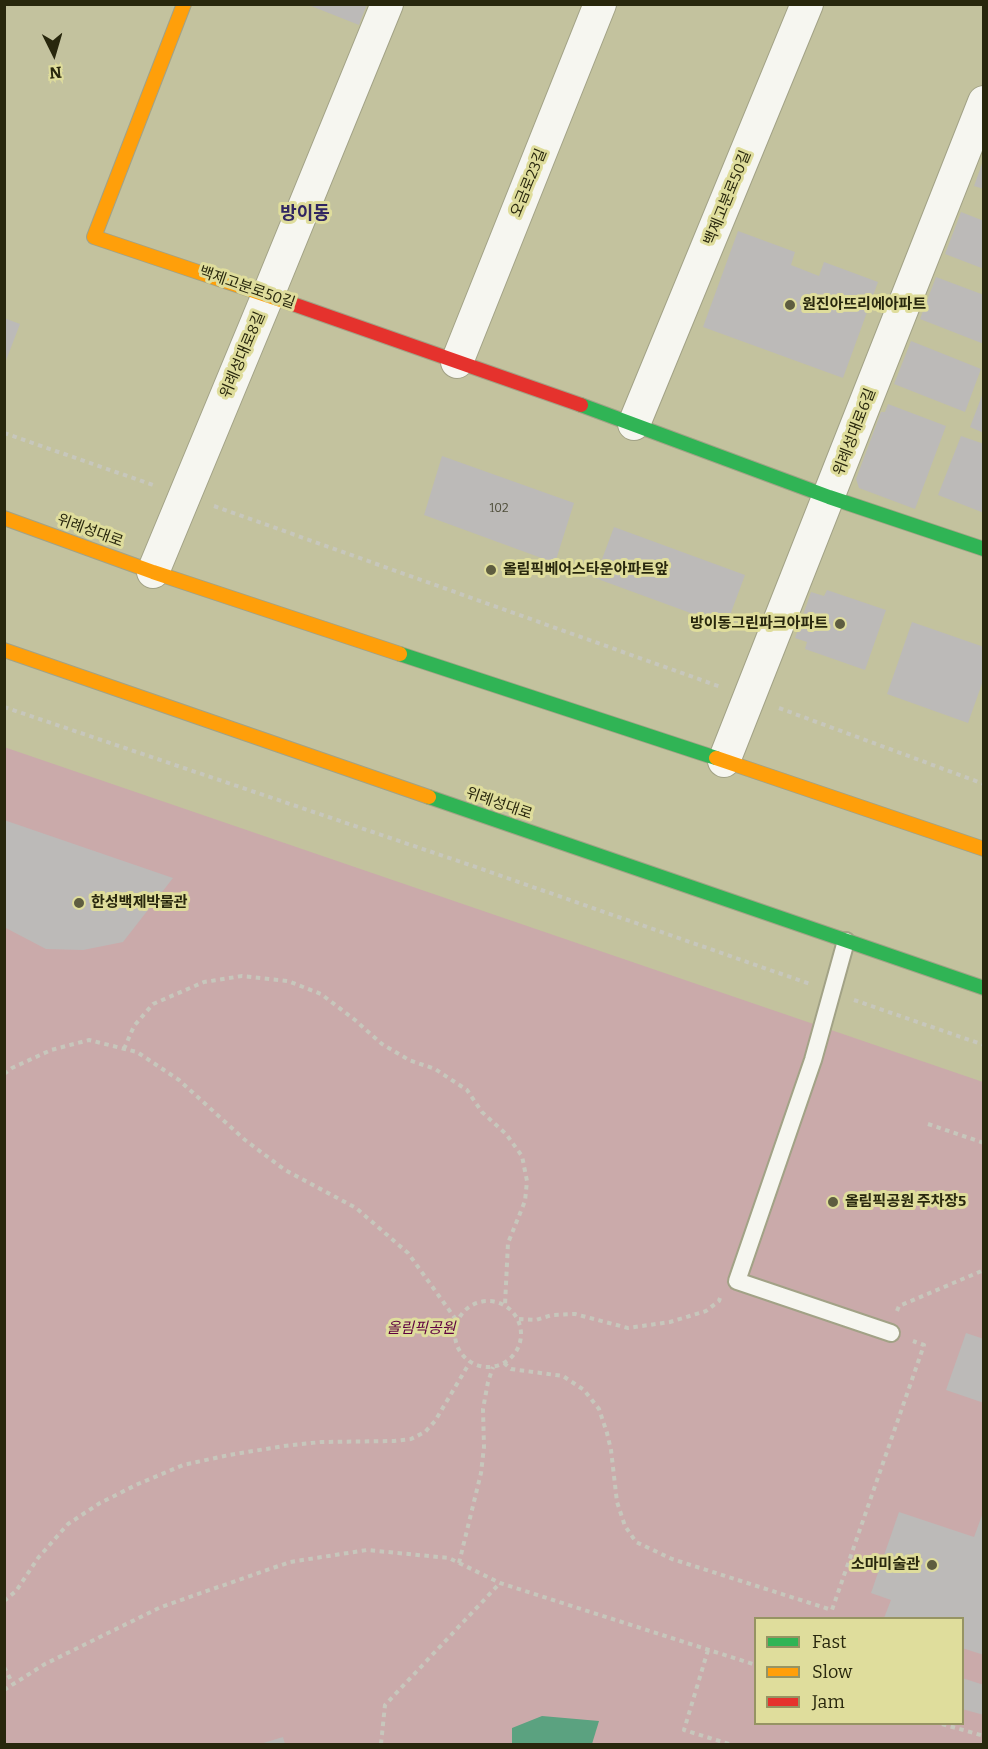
<!DOCTYPE html>
<meta charset="utf-8">
<style>
body{margin:0}
#map{position:relative;width:988px;height:1749px;overflow:hidden;background:#c3c29e;font-family:Bitter,serif}
canvas{display:block}
.frame{position:absolute;inset:0;border:6px solid #28270d;pointer-events:none}
.legend{position:absolute;left:754px;top:1617px;width:210px;height:108px;box-sizing:border-box;background:#dfdd9c;border:2px solid #969463;margin:0;padding:8px 10px;list-style:none;font-size:18px;color:#28270d}
.legend li{display:flex;align-items:center;gap:12px;height:30px}
.legend b{width:30px;border:2px solid #969463}
.north{position:absolute;left:24px;top:24px;width:60px;height:60px;-webkit-text-stroke:4px #dfdd9c;paint-order:stroke;rotate:175deg;font-size:16px;font-weight:700;line-height:24px;text-align:center;color:#28270d}
.north::after{content:'';display:block;margin:auto;width:21px;height:27px;background:#28270d;clip-path:polygon(50% 0,100% 100%,50% 72%,0 100%)}
</style>
<div id="map">
<canvas width="988" height="1749"></canvas>
<div class="frame"></div>
<ul class="legend">
<li><b style="height:8px;background:#30b455"></b>Fast</li>
<li><b style="height:8px;background:#ff9f0a"></b>Slow</li>
<li><b style="height:8px;background:#e5322d"></b>Jam</li>
</ul>
<div class="north">N</div>
</div>
<script>
const context = document.querySelector('canvas').getContext('2d');
context.lineJoin = 'round';
function fill(path, color) { context.fillStyle = color; context.fill(path, 'evenodd'); }
const shape = rows => new Path2D(rows.map(r => 'M' + r).join(''));
function stroke(path, color, width, dash) { context.strokeStyle = color; context.lineWidth = width; context.lineCap = dash ? 'butt' : 'round'; context.setLineDash(dash || []); context.stroke(path); }
function write(font, color, halo, rows, align = 'center') {
  context.font = font + ' Bitter,"Noto Sans KR",serif'; context.lineWidth = 6; context.setLineDash([]); context.textBaseline = 'middle'; context.strokeStyle = halo; context.fillStyle = color; for (const [text, x, y, turn = 0] of rows) {
    context.save(); context.translate(x, y); context.rotate((+turn || 0) * Math.PI / 180); context.textAlign = isNaN(turn) ? turn : align; if (halo) context.strokeText(text, 0, 0); context.fillText(text, 0, 0); context.restore();
  }
}
fill(shape([
 [4,747,983,1082,983,1744,5,1744],
 [756,1618,962,1618,962,1724,756,1724]
]), '#caaaaa');
fill(shape([
 [542,1716,599,1721,592,1744,512,1744,512,1728]
]), '#5ba280');
fill(shape([
 [306,4,367,4,359,25],
 [983,161,984,161,984,189,974,186],
 [961,212,984,221,984,269,945,254],
 [738,231,795,252,791,265,819,276,824,262,878,282,843,378,703,327],
 [936,277,984,295,984,344,920,319],
 [4,318,20,324,5,363,4,363],
 [911,341,981,369,965,412,894,384],
 [983,393,984,393,984,433,970,427],
 [888,404,946,426,915,509,859,488,856,479,881,412,885,412],
 [961,436,984,444,984,513,938,495],
 [442,456,574,503,555,563,424,515],
 [614,527,745,575,726,626,595,578],
 [827,590,886,610,865,670,805,649,807,642,795,638,811,592,824,596],
 [912,622,984,647,984,678,968,723,887,694],
 [4,820,173,878,123,942,83,950,46,949,4,927],
 [966,1333,984,1339,984,1403,946,1390],
 [984,1510,984,1655,962,1648,962,1618,884,1618,891,1600,871,1593,899,1512,974,1537],
 [962,1678,984,1685,984,1715,962,1709],
 [283,1737,285,1744,260,1744]
]), '#bcbab8');
const lane = shape([
 [846,941,813,1060,737,1281,891,1333]
]);
const street = shape([
 [457,362,600,4],
 [634,424,807,4],
 [153,572,268,295,387,4],
 [724,761,984,102]
]);
const fast = shape([
 [581,405,829,497,984,549],
 [400,654,716,758],
 [429,797,984,988]
]);
const slow = shape([
 [184,4,94,237,290,303],
 [4,518,153,572,400,654],
 [4,650,429,797],
 [716,758,984,849]
]);
const jam = shape([
 [290,303,581,405]
]);
stroke(lane, '#a2a286', 20);
stroke(street, '#a2a286', 34);
stroke(fast, '#a2a286', 16);
stroke(slow, '#a2a286', 16);
stroke(jam, '#a2a286', 16);
stroke(shape([
 [4,433,156,486],
 [214,506,721,687],
 [4,707,470,865,810,984],
 [779,708,984,784],
 [854,1000,984,1045],
 [124,1049,134,1026,153,1004,204,982,242,976,288,981,321,994,355,1020,382,1044,409,1060,435,1069,467,1090,482,1112,506,1134,522,1156,527,1181,525,1201,508,1243,505,1305],
 [4,1074,12,1068,51,1050,89,1040,137,1052,179,1080,245,1140,285,1170,356,1208,408,1253,457,1321],
 [928,1124,984,1143],
 '455 1334a33 33 0 1 1 66 0a33 33 0 1 1-66 0Z',
 [897,1311,899,1306,984,1270],
 [519,1319,536,1320,552,1315,575,1314,628,1328,670,1322,706,1311,719,1301,720,1298],
 [504,1363,511,1369,563,1376,584,1390,599,1409,607,1433,611,1450,617,1502,625,1526,636,1542,672,1559,832,1610,924,1345,913,1341],
 [459,1563,481,1473,484,1447,483,1409,488,1382,493,1367],
 [4,1601,16,1591,38,1558,68,1524,100,1503,138,1484,183,1465,229,1455,284,1446,321,1442,394,1441,411,1439,425,1432,435,1421,470,1362],
 [708,1650,684,1730,729,1744],
 [4,1667,13,1684],
 [4,1690,45,1664,161,1607,290,1562,367,1550,449,1558,500,1583,756,1665],
 [942,1724,984,1736],
 [381,1744,385,1705,500,1583]
]), '#c7c7bc', 4, [4.5, 4.5]);
stroke(lane, '#f6f6f0', 16);
stroke(street, '#f6f6f0', 32);
stroke(fast, '#30b455', 14);
stroke(slow, '#ff9f0a', 14);
stroke(jam, '#e5322d', 14);
for (const [x, y, r, color] of [
 [790,305,6,"#5e5d40"],
 [491,570,6,"#5e5d40"],
 [840,624,6,"#5e5d40"],
 [79,903,6,"#5e5d40"],
 [833,1202,6,"#5e5d40"],
 [932,1565,6,"#5e5d40"]
]) { const dot = new Path2D(); dot.arc(x, y, r, 0, 2 * Math.PI); context.fillStyle = color; context.fill(dot); stroke(dot, '#dfdd9c', 2); }
write('12px', '#4d4c38', null, [
 ["102",499,509]
]);
write('15px', '#28270d', '#dfdd9c', [
 ["오금로23길",529,183,-68],
 ["백제고분로50길",728,198,-68],
 ["백제고분로50길",247,288,19],
 ["위례성대로8길",243,355,-67],
 ["위례성대로6길",855,432,-69],
 ["위례성대로",90,531,20],
 ["위례성대로",499,804,19]
]);
write('bold 15px', '#28270d', '#dfdd9c', [
 ["원진아뜨리에아파트",802,305],
 ["올림픽베어스타운아파트앞",503,570],
 ["방이동그린파크아파트",828,624,"right"],
 ["한성백제박물관",91,903],
 ["올림픽공원 주차장5",845,1202],
 ["소마미술관",920,1565,"right"]
], 'left');
write('italic 15px', '#5e003f', '#dfdd9c', [
 ["올림픽공원",421,1329]
]);
write('bold 18px', '#302661', '#dfdd9c', [
 ["방이동",305,214]
]);
</script>
